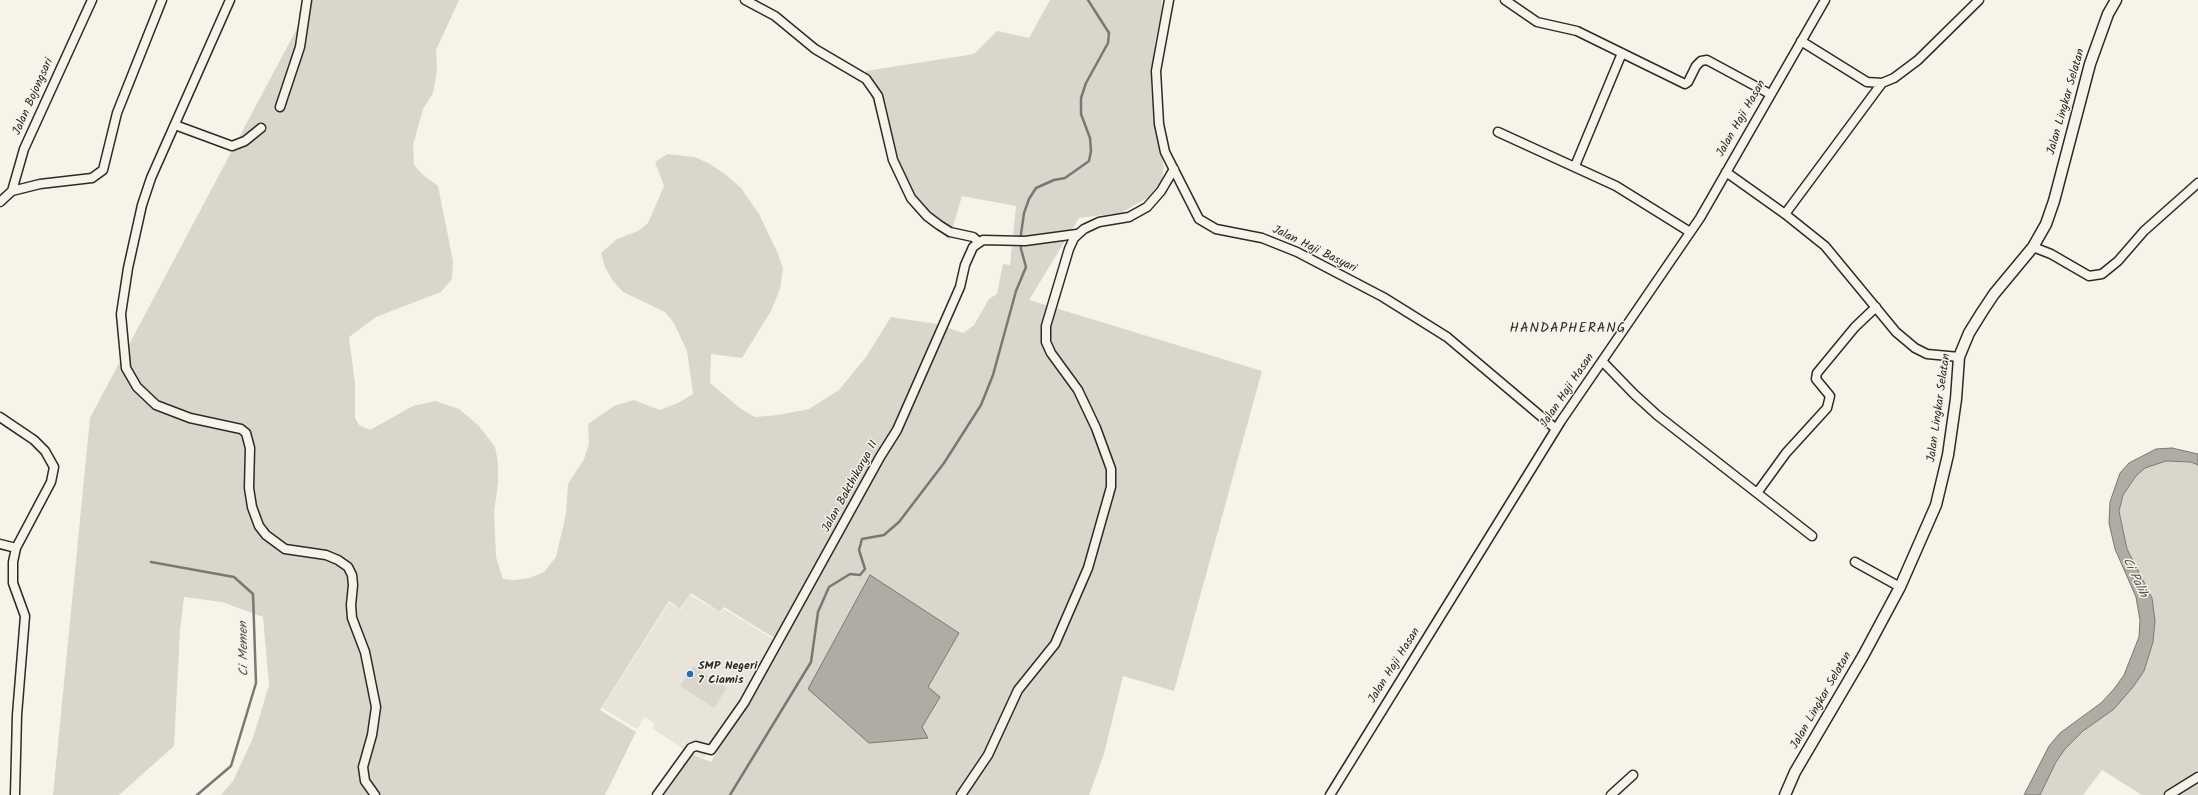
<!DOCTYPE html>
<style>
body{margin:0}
canvas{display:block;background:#f7f3e8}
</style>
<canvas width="2198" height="795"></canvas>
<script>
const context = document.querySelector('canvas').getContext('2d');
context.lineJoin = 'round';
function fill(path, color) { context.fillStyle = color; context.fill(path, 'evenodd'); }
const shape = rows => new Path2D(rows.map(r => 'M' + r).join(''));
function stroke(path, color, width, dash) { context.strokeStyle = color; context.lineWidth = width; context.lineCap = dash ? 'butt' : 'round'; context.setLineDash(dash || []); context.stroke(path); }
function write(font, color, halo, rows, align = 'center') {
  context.font = font + ' Kalam,sans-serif'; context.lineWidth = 3; context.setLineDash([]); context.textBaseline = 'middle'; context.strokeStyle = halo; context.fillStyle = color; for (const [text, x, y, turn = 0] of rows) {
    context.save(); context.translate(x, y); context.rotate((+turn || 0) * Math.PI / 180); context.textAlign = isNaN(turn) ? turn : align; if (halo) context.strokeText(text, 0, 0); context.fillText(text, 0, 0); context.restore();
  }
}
fill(shape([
 [690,595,721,613,724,609,775,640,724,728,704,758,683,749,652,728,655,724,645,717,637,729,602,708,669,603,681,610]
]), '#e8e4da');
fill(shape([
 [312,0,459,0,436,50,437,71,433,93,423,109,413,145,414,165,423,175,438,186,453,261,452,279,441,292,376,317,349,337,355,384,355,418,359,425,370,430,413,406,435,401,459,409,479,426,495,447,498,462,498,483,494,512,496,557,503,579,514,580,530,578,544,572,556,557,566,514,568,484,584,459,589,444,588,424,614,406,634,400,660,410,678,403,693,394,687,351,674,323,665,312,623,292,613,281,605,267,601,253,617,239,638,231,648,223,664,186,655,162,667,154,695,157,710,164,726,175,741,188,759,214,778,254,783,269,780,289,771,311,742,358,711,354,710,383,741,409,755,417,778,415,809,409,839,390,866,357,891,317,937,324,963,333,974,325,989,299,997,294,1003,264,1010,265,1016,206,962,196,949,240,909,200,892,171,869,88,866,71,974,54,997,31,1029,38,1050,0,1162,0,1161,14,1155,42,1151,84,1155,133,1164,166,1162,180,1149,197,1121,213,1079,218,1029,300,1262,371,1174,691,1123,676,1104,754,1089,795,664,795,691,754,711,762,781,642,724,607,720,612,691,593,680,609,669,601,600,710,636,732,605,795,221,795,233,781,253,738,269,685,263,617,222,602,184,597,180,630,174,746,119,795,53,795,90,418],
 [940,698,921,727,928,737,869,743],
 [2166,461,2191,462,2198,465,2198,795,2142,795,2102,770,2083,795,2040,795,2056,762,2065,749,2144,671,2153,642,2155,621,2152,598,2127,549,2119,511,2123,495,2136,476,2145,468],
 [693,666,727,688,714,708,680,686]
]), '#dad6cc');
const water = shape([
 [2172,448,2198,454,2198,465,2191,462,2166,461,2145,468,2136,476,2123,495,2119,511,2127,549,2152,598,2155,621,2153,642,2144,671,2133,687,2114,709,2083,731,2065,749,2056,762,2040,795,2024,795,2049,746,2060,733,2101,703,2114,689,2124,675,2139,637,2140,620,2136,597,2115,549,2109,523,2110,502,2120,473,2129,463,2156,449,2172,448],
 [870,575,959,633,928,687,940,697,922,727,928,738,869,743,808,689,870,575]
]);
fill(water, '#afaca4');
stroke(water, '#7a7874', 1);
stroke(shape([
 [151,562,234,577,253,594,256,683,231,766,197,795],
 [730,795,811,662,818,612,829,587,850,574,860,575,865,569,859,550,862,539,884,535,899,522,944,463,981,405,993,375,1016,291,1026,267,1021,249,1021,234,1024,213,1029,199,1036,188,1054,180,1065,178,1089,161,1091,151,1090,138,1081,114,1081,98,1086,83,1108,43,1109,33,1088,0]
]), '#7a7874', 2.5);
const minor = shape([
 [230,0,151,178,142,205,128,268,121,314,126,368,137,387,156,405,190,418,241,429,246,433,250,448,249,488,252,507,259,526,266,535,285,549,326,555,338,560,348,567,352,575,353,585,351,605,352,618,365,652,376,707,372,735,363,767,365,781,375,795],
 [745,0,775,16,815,49,866,79,878,96,893,160,911,198,927,216,939,225,950,232,973,237,979,242],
 [1169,0,1156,71,1159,124,1165,152,1199,219,1216,229,1262,238,1297,252,1383,297,1447,337,1556,429],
 [1505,0,1537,22,1577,31,1685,84,1688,82,1696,66,1701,61,1707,60,1770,94],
 [1801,41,1867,82,1882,83,1894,78,1918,60,1979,0],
 [280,107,300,47,307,0],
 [175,125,232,146,245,141,261,128],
 [1498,132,1616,186,1690,232],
 [1575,166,1622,53],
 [1726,172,1785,214,1825,246,1896,332,1915,348,1927,354,1959,357],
 [12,191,40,184,92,178,103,170,117,113,162,0],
 [0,202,12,191,24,149,92,0],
 [1785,214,1882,83],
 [2033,247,2051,254,2089,276,2102,274,2118,261,2144,231,2198,183],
 [1602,361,1634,394,1657,415,1812,536],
 [0,417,34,440,45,451,54,467,51,482,16,548,13,562,13,583,25,616,17,715,15,795],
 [1757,493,1786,453,1827,408,1830,396,1816,379,1817,373,1855,327,1876,307],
 [0,544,16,548],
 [1855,562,1900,587],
 [657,795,691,748,696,746,711,750,744,703,880,457,897,430,960,287,965,265,973,247,983,240,1025,241,1077,234],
 [961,795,988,755,1018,690,1055,644,1088,568,1111,487,1111,469,1096,428,1078,390,1051,353,1046,342,1046,326,1069,249,1074,238,1084,229,1099,222,1129,217,1147,207,1161,191,1174,169],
 [1330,795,1561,421,1700,218,1825,0],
 [1611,795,1633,775],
 [2169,795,2198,777]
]);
const tertiary = shape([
 [1785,795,1795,772,1863,656,1900,587,1936,505,1948,455,1956,399,1959,357,1969,333,1982,312,1994,294,2033,247,2046,224,2054,201,2090,64,2108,14,2116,0]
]);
stroke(minor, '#2b2b2b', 11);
stroke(tertiary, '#2b2b2b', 13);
stroke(minor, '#f7f3e8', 8);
stroke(tertiary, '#f7f3e8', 10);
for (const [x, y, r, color] of [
 [690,674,4,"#1f6fb2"]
]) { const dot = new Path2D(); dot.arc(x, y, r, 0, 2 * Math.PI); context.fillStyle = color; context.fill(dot); stroke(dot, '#f7f3e8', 1.5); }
write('12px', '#2b2b2b', '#f7f3e8', [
 ["Jalan Bojongsari",34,97,-66],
 ["Jalan Lingkar Selatan",2067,102,-74],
 ["Jalan Haji Hasan",1742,119,-60],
 ["Jalan Haji Basyari",1314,250,26],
 ["Jalan Haji Hasan",1568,391,-56],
 ["Jalan Lingkar Selatan",1940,408,-82],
 ["Jalan Bakthikarya II",851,487,-61],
 ["Jalan Haji Hasan",1395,666,-58],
 ["Jalan Lingkar Selatan",1822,701,-60]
]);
write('bold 12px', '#2b2b2b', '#f7f3e8', [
 ["SMP Negeri",698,667],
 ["7 Ciamis",698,681]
], 'left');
write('italic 13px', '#53524f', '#f7f3e8', [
 ["Ci Palih",2134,578,65],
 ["Ci Memen",245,649,-91]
]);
context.letterSpacing = '1px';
write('14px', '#2b2b2b', '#f7f3e8', [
 ["HANDAPHERANG",1568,330]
]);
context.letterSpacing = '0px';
</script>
